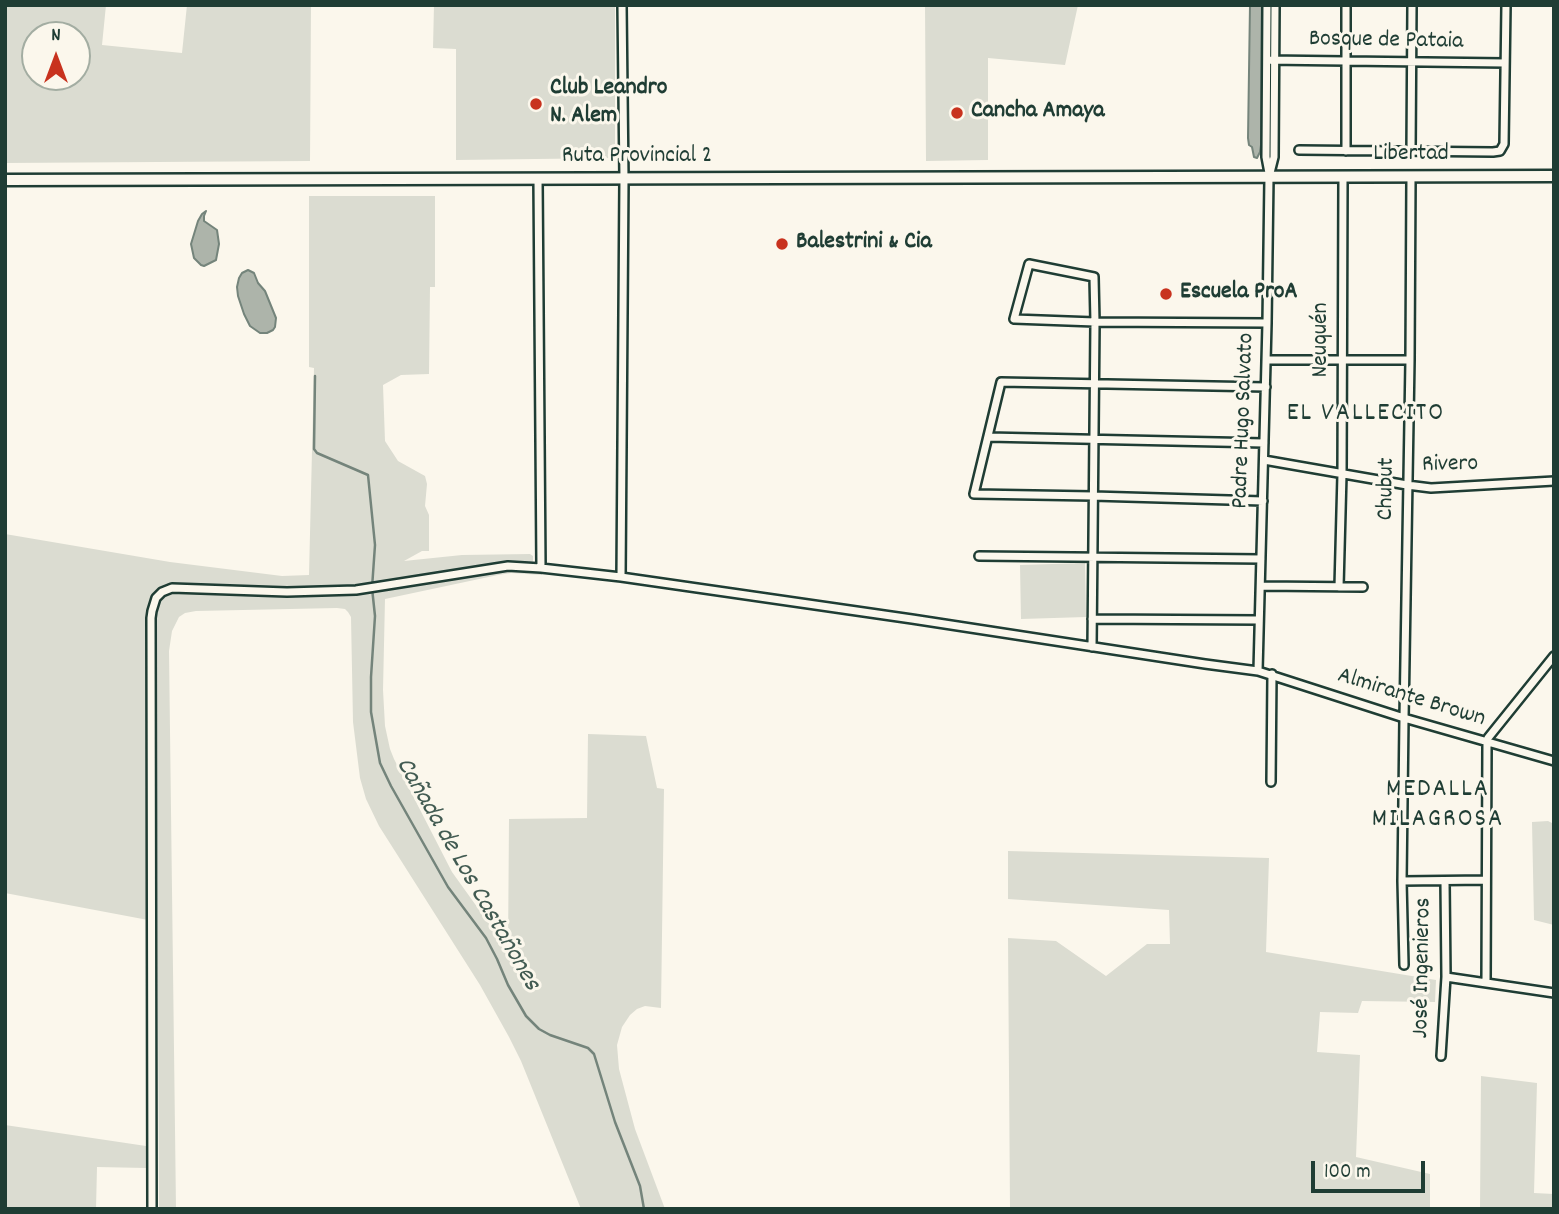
<!DOCTYPE html>
<meta charset="utf-8">
<style>
body{margin:0}
#map{position:relative;width:1559px;height:1214px;overflow:hidden;background:#fbf7ec;font-family:Dekko,sans-serif}
canvas{display:block}
.frame{position:absolute;inset:0;border:7px solid #1f3d34;pointer-events:none}
.north{position:absolute;left:21px;top:21px;width:70px;height:70px;box-sizing:border-box;background:#fbf7ec;border:2px solid #a3ada2;border-radius:50%;rotate:0deg;font-size:19px;font-weight:700;line-height:28px;text-align:center;color:#1f3d34}
.north::after{content:'';display:block;margin:auto;width:24px;height:32px;background:#c8321e;clip-path:polygon(50% 0,100% 100%,50% 72%,0 100%)}
.scale{position:absolute;left:1311px;top:1161px;width:114px;height:32px;box-sizing:border-box;border:4px solid #1f3d34;border-top:0;padding-left:9px;font-size:21px;line-height:24px;white-space:nowrap;color:#1f3d34;-webkit-text-stroke:5px #fbf7ec;paint-order:stroke}
</style>
<div id="map">
<canvas width="1559" height="1214"></canvas>
<div class="frame"></div>
<div class="north">N</div>
<div class="scale">100 m</div>
</div>
<script>
const context = document.querySelector('canvas').getContext('2d');
context.lineJoin = 'round';
function fill(path, color) { context.fillStyle = color; context.fill(path, 'evenodd'); }
const shape = rows => new Path2D(rows.map(r => 'M' + r).join(''));
function stroke(path, color, width, dash) { context.strokeStyle = color; context.lineWidth = width; context.lineCap = dash ? 'butt' : 'round'; context.setLineDash(dash || []); context.stroke(path); }
function write(font, color, halo, rows, align = 'center') {
  context.font = font + ' Dekko,sans-serif'; context.lineWidth = 6; context.setLineDash([]); context.textBaseline = 'middle'; context.strokeStyle = halo; context.fillStyle = color; for (const [text, x, y, turn = 0] of rows) {
    context.save(); context.translate(x, y); context.rotate((+turn || 0) * Math.PI / 180); context.textAlign = isNaN(turn) ? turn : align; if (halo) context.strokeText(text, 0, 0); context.fillText(text, 0, 0); context.restore();
  }
}
fill(shape([
 [5,5,106,5,102,45,182,53,187,5,311,5,310,161,5,163],
 [35,35,77,35,77,77,35,77],
 [434,5,615,5,615,158,456,160,456,49,433,48],
 [925,5,1078,5,1065,65,988,58,988,160,926,161],
 [309,196,435,196,435,287,430,287,429,374,401,375,383,385,385,441,398,461,425,476,427,484,425,506,429,515,429,551,422,551,404,561,462,555,530,554,533,556,533,561,532,563,507,563,483,566,368,585,293,589,179,583,162,588,153,598,148,920,5,893,5,534,170,562,282,576,309,575,314,368,309,367],
 [1085,563,1086,617,1021,619,1020,565],
 [505,569,542,571,542,575,511,573,498,575,385,599,383,690,385,726,390,749,394,759,452,872,508,950,509,819,587,818,588,734,646,736,657,788,664,789,661,1008,645,1006,637,1009,630,1015,622,1027,617,1045,619,1069,635,1129,665,1209,581,1209,521,1061,509,1037,480,985,379,826,366,799,360,778,353,722,351,617,348,612,345,609,337,608,196,611,185,613,179,617,172,631,169,651,176,1209,159,1209,156,617,160,599,167,594,179,591,288,595,372,591],
 [1548,821,1554,824,1554,925,1534,920,1532,822],
 [1008,851,1269,858,1266,952,1436,980,1435,1002,1362,1001,1358,1013,1320,1012,1317,1052,1360,1055,1356,1157,1430,1174,1430,1209,1010,1209,1008,938,1056,941,1106,976,1147,944,1170,944,1169,910,1008,899],
 [1481,1076,1537,1083,1534,1193,1554,1194,1553,1209,1480,1209],
 [5,1125,146,1146,146,1168,97,1167,96,1209,5,1209]
]), '#dbdcd1');
const water = shape([
 [1250,5,1262,5,1261,145,1260,152,1257,158,1254,157,1252,147,1249,145,1248,138,1250,5],
 [206,211,204,216,204,221,217,230,219,244,216,260,204,266,201,265,194,258,191,244,198,221,202,214,206,211],
 [248,270,254,273,258,283,265,291,276,318,275,327,273,330,267,333,260,333,250,326,244,314,238,296,237,287,239,278,242,273,248,270]
]);
fill(water, '#adb4aa');
stroke(water, '#74847b', 2);
stroke(shape([
 [315,376,314,449,317,453,368,475,375,545,372,588,375,616,371,677,371,712,380,763,391,786,448,887,486,938,497,959,508,985,526,1016,539,1029,550,1035,588,1048,594,1054,615,1122,640,1186,644,1209]
]), '#74847b', 2.5);
const minor = shape([
 [1267,5,1266,157,1269,173],
 [1267,60,1505,63],
 [1299,150,1493,152,1500,151,1504,144,1506,5],
 [1346,151,1346,5],
 [1411,151,1412,5],
 [538,179,541,568],
 [1266,360,1410,360],
 [988,437,1264,443],
 [1264,460,1407,485,1431,488,1554,481],
 [1263,501,1093,496,974,494,1001,382,1266,387],
 [979,556,1261,559],
 [621,577,624,179,622,5],
 [1261,586,1363,587],
 [1339,587,1342,474,1343,177],
 [1092,619,1259,620],
 [1092,647,1095,322,1094,277,1029,264,1014,319,1095,322,1267,323],
 [1258,671,1267,323,1269,177,1274,157,1275,5],
 [1271,782,1272,674],
 [1402,881,1486,880],
 [1404,965,1402,881,1404,718,1410,360,1411,177],
 [1446,977,1554,993],
 [1486,982,1487,743,1488,738,1554,656],
 [1441,1056,1446,977,1445,882],
 [152,1209,151,618,152,611,156,598,162,592,172,588,287,592,356,590,508,566,541,568,621,577,912,619,1205,664,1258,671,1404,718,1554,761]
]);
const secondary = shape([
 [5,180,1554,176]
]);
stroke(minor, '#1f3d34', 12);
stroke(secondary, '#1f3d34', 15);
stroke(minor, '#fbf7ec', 7);
stroke(secondary, '#fbf7ec', 10);
for (const [x, y, r, color] of [
 [536,104,7,"#c8321e"],
 [957,113,7,"#c8321e"],
 [782,244,7,"#c8321e"],
 [1166,294,7,"#c8321e"]
]) { const dot = new Path2D(); dot.arc(x, y, r, 0, 2 * Math.PI); context.fillStyle = color; context.fill(dot); stroke(dot, '#fbf7ec', 2.5); }
write('24px', '#1f3d34', '#fbf7ec', [
 ["Bosque de Pataia",1386,42,1],
 ["Libertad",1411,156],
 ["Ruta Provincial 2",637,158],
 ["Neuquén",1323,340,-90],
 ["Padre Hugo Salvato",1245,421,-88],
 ["Rivero",1450,466,-1],
 ["Chubut",1388,489,-89],
 ["Almirante Brown",1411,699,17],
 ["José Ingenieros",1424,968,-89]
]);
write('bold 24px', '#1f3d34', '#fbf7ec', [
 ["Club Leandro",550,90],
 ["N. Alem",550,118],
 ["Cancha Amaya",971,113],
 ["Balestrini & Cia",796,244],
 ["Escuela ProA",1180,294]
], 'left');
context.letterSpacing = '2px';
write('26px', '#1f3d34', '#fbf7ec', [
 ["EL VALLECITO",1366,415],
 ["MEDALLA",1438,791],
 ["MILAGROSA",1438,821]
]);
context.letterSpacing = '0px';
write('italic 26px', '#425b52', '#fbf7ec', [
 ["Cañada de Los Castañones",466,875,60]
]);
</script>
